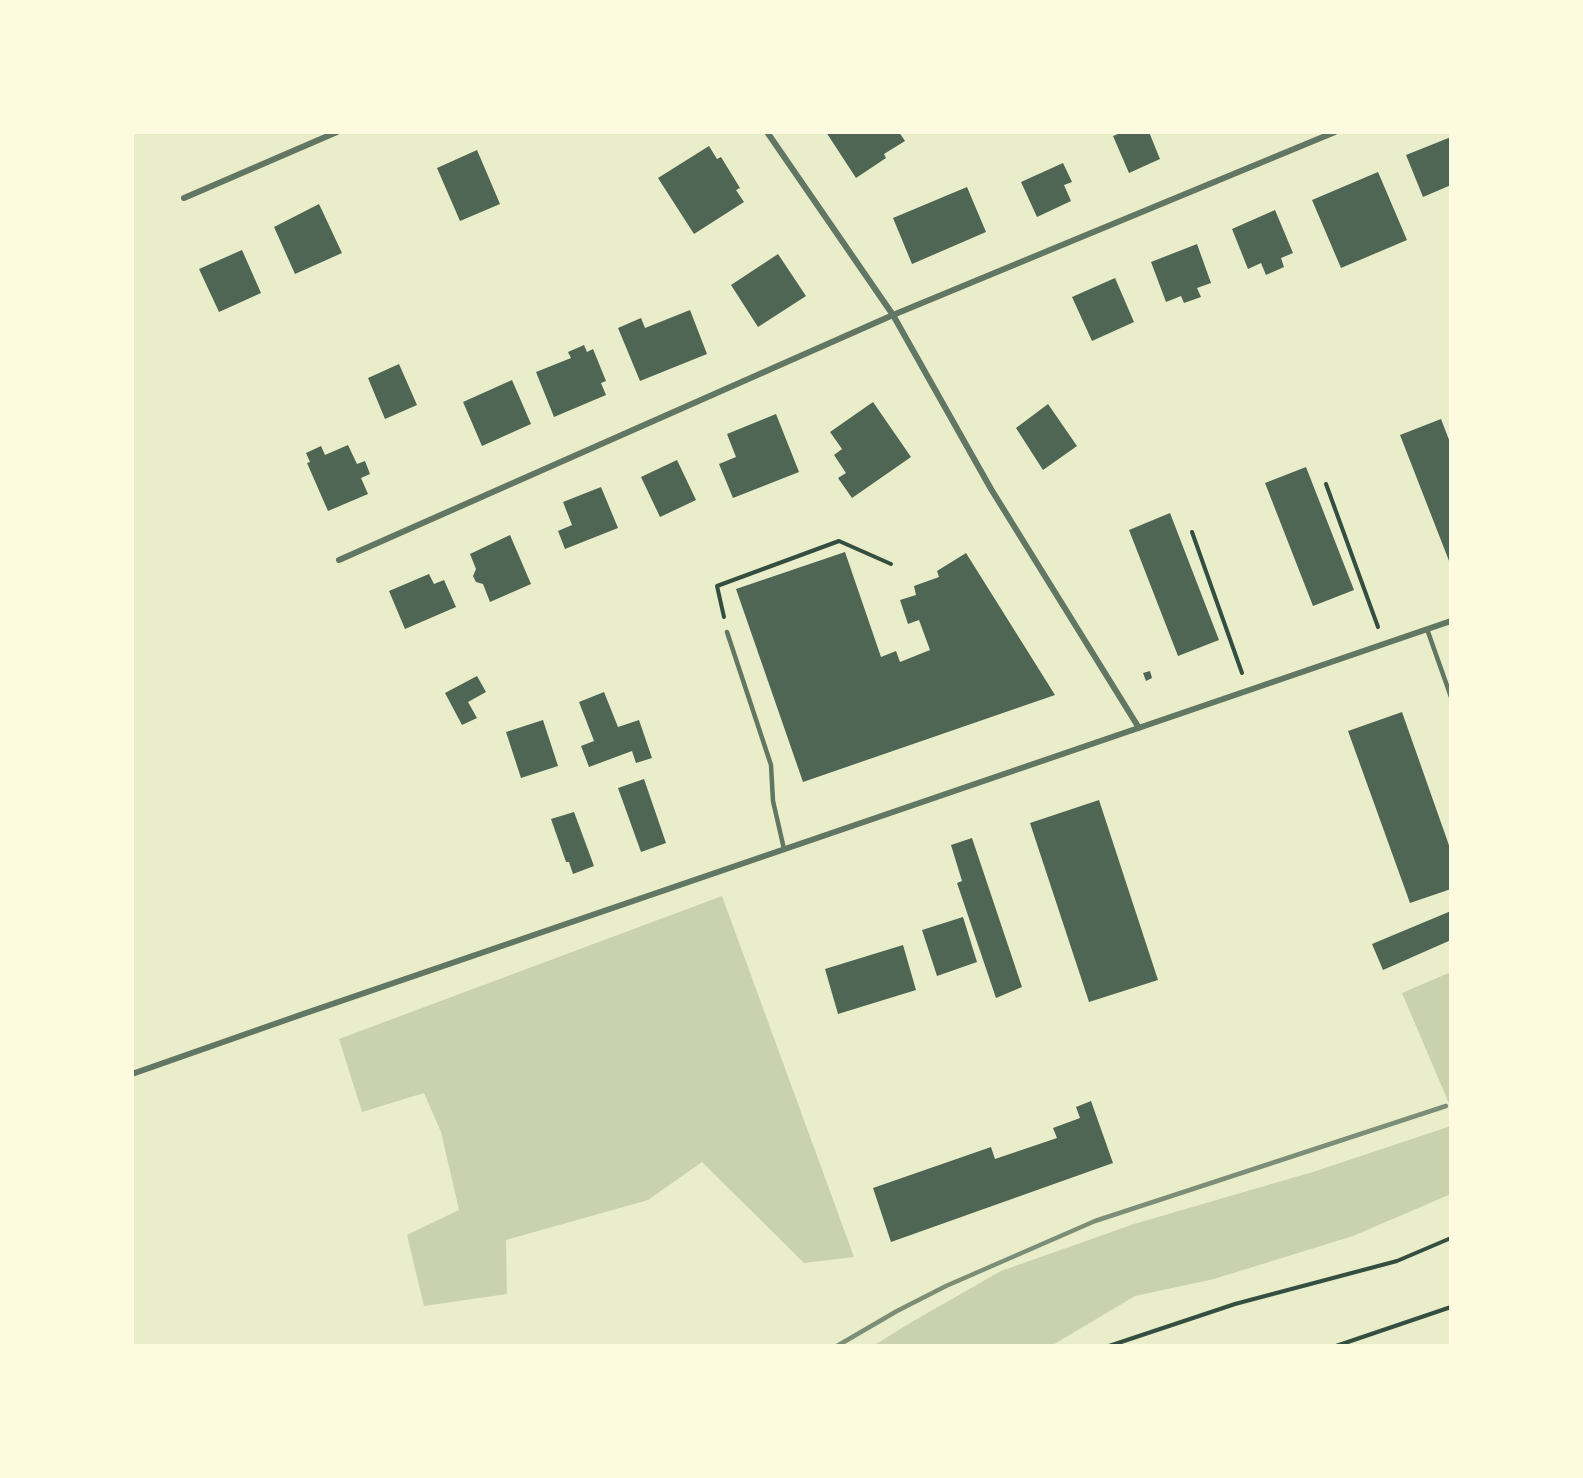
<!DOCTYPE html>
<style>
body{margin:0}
#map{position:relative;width:1583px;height:1478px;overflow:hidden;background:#e9edc9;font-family:"PT Sans Narrow",sans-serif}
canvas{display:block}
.frame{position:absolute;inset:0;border:134px solid #fefae0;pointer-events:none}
</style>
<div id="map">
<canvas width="1583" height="1478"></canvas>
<div class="frame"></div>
</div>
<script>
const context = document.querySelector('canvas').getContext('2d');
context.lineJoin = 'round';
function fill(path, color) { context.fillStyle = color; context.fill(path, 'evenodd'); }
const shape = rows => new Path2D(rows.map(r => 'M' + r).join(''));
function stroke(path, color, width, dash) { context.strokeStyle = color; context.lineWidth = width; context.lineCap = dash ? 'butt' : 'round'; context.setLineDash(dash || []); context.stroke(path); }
fill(shape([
 [722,896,854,1257,804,1263,702,1162,648,1200,506,1240,507,1294,424,1306,407,1235,459,1210,441,1132,424,1093,362,1112,339,1039],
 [1451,972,1451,1108,1402,993],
 [1451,1126,1451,1194,1353,1236,1214,1279,1135,1296,1051,1346,873,1346,910,1323,1001,1271,1134,1224,1316,1171]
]), '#cad2ad');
fill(shape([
 [826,132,899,132,905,141,884,154,886,158,856,178],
 [1123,132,1149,132,1160,159,1129,173,1113,136],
 [1451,137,1451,185,1423,197,1406,155],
 [709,146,717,159,721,157,740,188,736,190,744,202,694,234,658,178],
 [477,150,500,204,460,221,437,168],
 [1063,163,1072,182,1064,185,1071,201,1037,217,1021,182],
 [1378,172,1407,240,1341,268,1312,200],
 [967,187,986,232,912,264,893,218],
 [319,204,342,253,295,274,274,227],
 [1275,210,1293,253,1281,258,1284,267,1266,275,1261,263,1248,269,1232,229],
 [1197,244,1211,283,1197,288,1201,297,1184,303,1181,296,1166,302,1151,262],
 [242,250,261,293,219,312,199,269],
 [778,254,806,296,758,327,731,285],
 [1115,278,1134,322,1092,341,1072,297],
 [690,310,707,354,640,381,618,328,641,318,645,328],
 [584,345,587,352,593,349,606,381,601,383,606,395,554,417,536,372,571,358,568,352],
 [399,364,417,405,385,419,368,378],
 [512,380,531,424,482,446,463,402],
 [873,402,911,457,852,498,838,478,846,473,834,455,842,449,830,432],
 [1048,404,1077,446,1043,470,1016,428],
 [776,414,799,472,733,498,719,464,736,457,727,434],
 [1441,419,1451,445,1451,566,1400,435],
 [348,445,357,464,365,461,370,474,361,478,368,494,328,511,307,463,310,462,306,453,321,446,325,455],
 [677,460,696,500,660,517,641,477],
 [1306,467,1354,590,1313,606,1265,483],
 [601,487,618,528,565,549,558,531,572,525,563,502],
 [1170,513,1219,640,1178,656,1129,530],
 [510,535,531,584,490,602,483,584,476,582,473,576,476,569,470,554],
 [845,552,881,657,896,651,900,662,930,650,919,620,908,624,900,600,916,595,914,586,939,577,937,571,966,553,1055,695,803,782,736,589],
 [429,574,434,584,444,580,456,607,405,629,389,591],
 [1150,671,1152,678,1146,681,1143,673],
 [477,676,486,692,468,702,477,718,462,725,445,693],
 [604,692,618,727,639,720,652,758,636,763,632,751,589,767,581,746,594,741,579,702],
 [1402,712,1451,851,1451,889,1410,903,1348,731],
 [543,720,558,766,521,778,506,732],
 [644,779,666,843,641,852,618,788],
 [1099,800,1158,980,1089,1002,1030,823],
 [574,812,594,866,573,874,569,862,566,862,551,819],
 [972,838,1022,987,996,998,957,883,962,881,951,845],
 [1451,911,1451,940,1383,970,1372,944],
 [963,917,977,962,937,976,922,930],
 [903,945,916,990,838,1014,825,969],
 [1091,1101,1113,1163,891,1242,873,1188,991,1147,995,1159,1057,1138,1053,1128,1080,1118,1076,1107]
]), '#4f6655');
stroke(shape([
 [1326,484,1378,627],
 [1192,532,1242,673],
 [724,617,717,586,839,541,891,564],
 [1109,1346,1235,1304,1397,1261,1451,1238],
 [1336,1346,1451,1307]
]), '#344e41', 4);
stroke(shape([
 [1427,629,1451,697],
 [727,632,771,765,773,801,784,849]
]), '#617663', 4.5);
stroke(shape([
 [767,132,893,315,991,489,1139,728],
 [184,198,337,132],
 [339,560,893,315,1335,132],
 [132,1074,303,1014,1451,621]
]), '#617663', 6);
stroke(shape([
 [837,1346,897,1311,946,1286,1095,1221,1446,1106]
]), '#7c8e77', 4.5);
</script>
